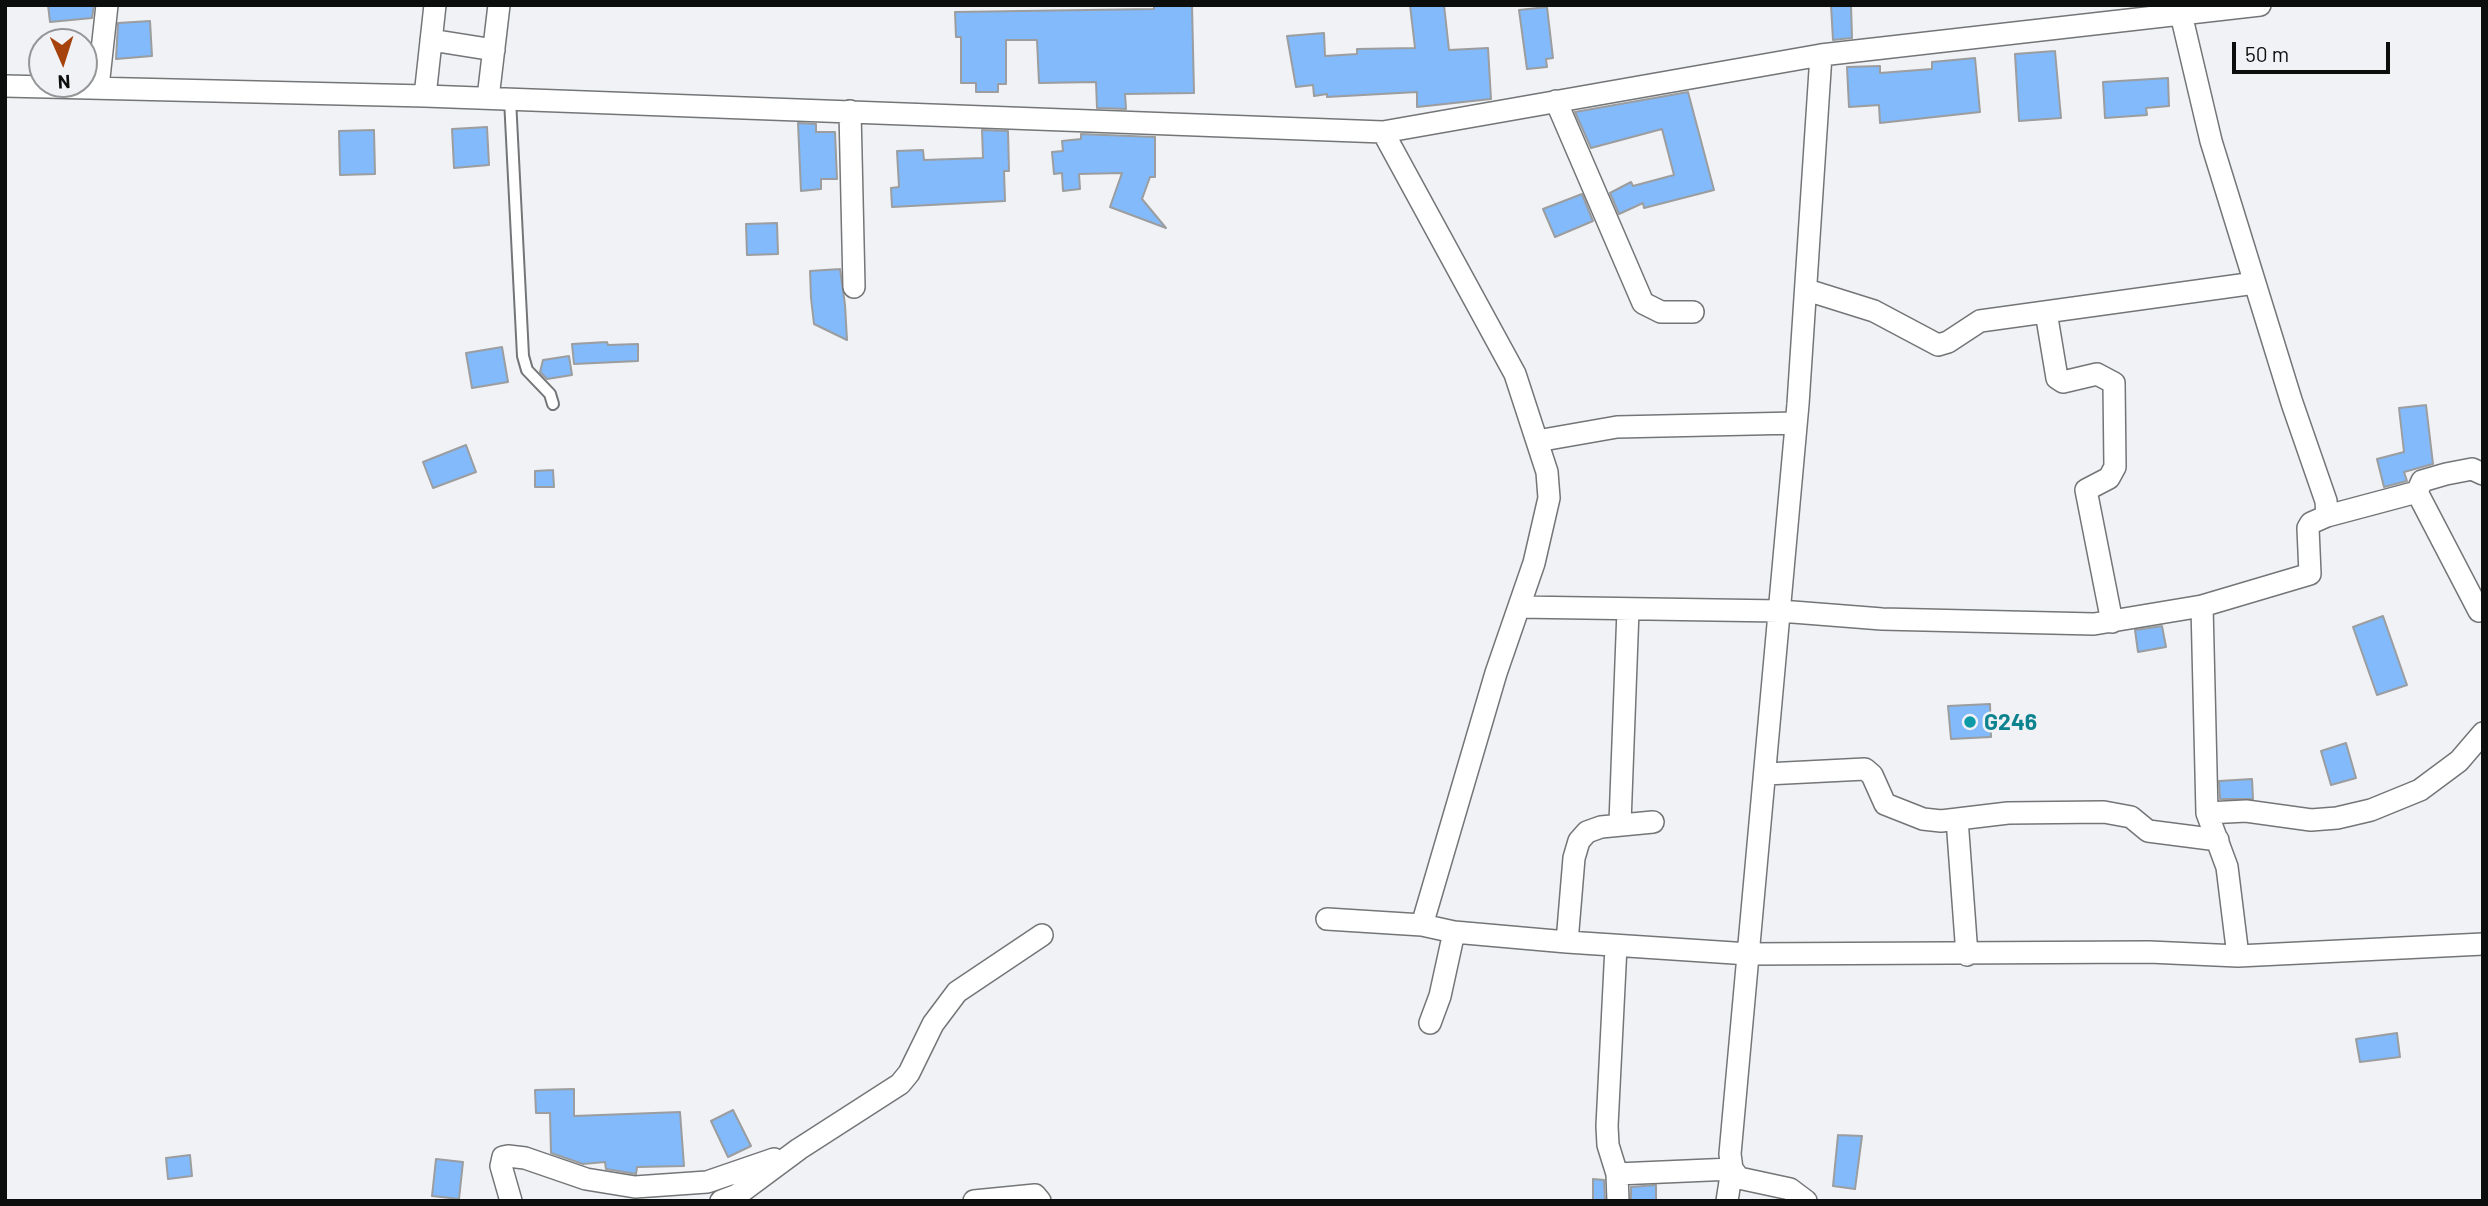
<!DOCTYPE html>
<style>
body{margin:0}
#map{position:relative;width:2488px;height:1206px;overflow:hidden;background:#f0f2f5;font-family:Barlow,sans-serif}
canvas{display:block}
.frame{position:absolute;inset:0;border:7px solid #0c0d0d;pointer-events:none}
.north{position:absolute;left:28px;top:28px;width:70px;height:70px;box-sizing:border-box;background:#f0f2f5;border:2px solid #959698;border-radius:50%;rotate:177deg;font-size:19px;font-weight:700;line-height:28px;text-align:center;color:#0c0d0d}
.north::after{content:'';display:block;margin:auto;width:24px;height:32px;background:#a6430d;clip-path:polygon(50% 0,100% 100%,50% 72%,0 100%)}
.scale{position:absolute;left:2232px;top:42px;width:158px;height:32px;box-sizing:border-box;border:4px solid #0c0d0d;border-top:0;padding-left:9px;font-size:21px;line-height:24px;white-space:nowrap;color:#0c0d0d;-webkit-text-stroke:5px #f0f2f5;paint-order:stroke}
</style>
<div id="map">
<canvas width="2488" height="1206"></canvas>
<div class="frame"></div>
<div class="north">N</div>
<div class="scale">50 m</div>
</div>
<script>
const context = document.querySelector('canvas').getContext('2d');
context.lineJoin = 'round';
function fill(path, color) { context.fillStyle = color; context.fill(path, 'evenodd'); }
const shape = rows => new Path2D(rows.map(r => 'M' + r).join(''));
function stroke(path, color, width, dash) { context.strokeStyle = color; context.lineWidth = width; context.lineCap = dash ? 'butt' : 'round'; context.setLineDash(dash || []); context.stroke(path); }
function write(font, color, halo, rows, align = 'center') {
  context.font = font + ' Barlow,sans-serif'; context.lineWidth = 5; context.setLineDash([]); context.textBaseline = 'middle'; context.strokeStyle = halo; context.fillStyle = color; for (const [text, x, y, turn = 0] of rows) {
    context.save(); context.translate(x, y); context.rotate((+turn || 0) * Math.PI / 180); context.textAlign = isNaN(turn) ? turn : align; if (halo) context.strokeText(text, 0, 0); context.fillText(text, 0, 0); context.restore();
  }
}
const building = shape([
 [48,5,94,5,92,18,50,22,48,5],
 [1154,5,1192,5,1194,93,1125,94,1126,109,1097,108,1096,82,1039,83,1037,40,1006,40,1006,84,998,84,998,92,976,92,976,83,961,83,961,37,956,37,955,12,1154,9,1154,5],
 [1410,5,1444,5,1449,50,1488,48,1491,99,1417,107,1417,92,1327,97,1327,94,1314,96,1313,85,1296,87,1287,36,1324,33,1325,56,1357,54,1357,49,1415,48,1410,5],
 [1831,5,1851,5,1852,38,1833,40,1831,5],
 [1547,7,1553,58,1546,59,1547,67,1527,69,1519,10,1547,7],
 [150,21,152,56,116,59,118,23,150,21],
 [2055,51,2061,118,2019,121,2015,54,2055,51],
 [1975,58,1980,112,1880,123,1879,105,1849,107,1847,67,1880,66,1880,73,1932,69,1932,62,1975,58],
 [2168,78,2169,106,2146,108,2147,115,2105,118,2103,82,2168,78],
 [1688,92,1714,190,1644,208,1643,203,1619,214,1610,193,1631,182,1633,186,1674,175,1662,129,1591,148,1575,112,1688,92],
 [798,123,816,124,816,132,835,132,837,179,821,179,821,189,801,191,798,123],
 [487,127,489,165,454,168,452,129,487,127],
 [374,130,375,174,340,175,339,131,374,130],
 [982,130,1008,131,1009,171,1004,171,1005,201,892,207,891,188,899,187,897,151,923,150,924,160,983,158,982,130],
 [1081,134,1155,137,1155,177,1150,177,1142,199,1166,228,1110,207,1122,173,1079,174,1080,189,1063,191,1062,173,1054,174,1052,152,1063,151,1062,141,1081,139,1081,134],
 [1582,194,1593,221,1555,237,1543,209,1582,194],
 [777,223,778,254,747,255,746,224,777,223],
 [840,269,845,305,847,340,814,324,811,298,810,271,840,269],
 [607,342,608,345,638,344,638,361,574,364,572,344,607,342],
 [502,347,508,382,472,388,466,353,502,347],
 [569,356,572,375,547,379,540,372,543,360,569,356],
 [2426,405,2433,464,2404,472,2407,481,2384,487,2377,459,2404,452,2399,408,2426,405],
 [466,445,476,472,433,488,423,462,466,445],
 [553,470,554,487,535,487,535,471,553,470],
 [2383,616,2407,685,2377,695,2353,627,2383,616],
 [2162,626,2166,647,2138,652,2135,630,2162,626],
 [1990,704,1991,737,1951,739,1948,706,1990,704],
 [2346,743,2356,778,2331,785,2321,751,2346,743],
 [2252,779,2253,799,2220,799,2219,781,2252,779],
 [2397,1033,2400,1057,2360,1062,2356,1039,2397,1033],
 [574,1089,574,1116,680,1112,684,1166,637,1167,636,1174,606,1169,605,1162,583,1164,551,1153,550,1113,536,1113,535,1090,574,1089],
 [733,1110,751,1146,728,1157,711,1121,733,1110],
 [1838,1135,1862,1136,1855,1189,1833,1186,1838,1135],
 [190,1155,192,1176,168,1179,166,1158,190,1155],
 [436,1159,463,1162,459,1199,432,1196,436,1159],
 [1593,1179,1604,1180,1605,1201,1593,1201,1593,1179],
 [1656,1185,1656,1201,1631,1201,1631,1187,1656,1185]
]);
fill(building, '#82bafb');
stroke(building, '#9b9d9f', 2);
const service = shape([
 [510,99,523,356,527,370,550,394,553,404]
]);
const minor = shape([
 [431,40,494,50],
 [5,86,425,96,1383,132,1821,55,2260,5],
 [98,87,107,5],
 [425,96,435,5],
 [488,98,499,5],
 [1556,101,1643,303,1661,312,1693,312],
 [850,111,854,287],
 [1383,132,1515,374,1547,472,1549,498,1534,563,1496,673,1422,925],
 [1807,290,1874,311,1938,345,1948,342,1980,321,2255,283],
 [2046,312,2057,378,2063,382,2097,374,2114,383,2115,467,2109,478,2086,490,2112,622],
 [1537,441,1617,427,1796,423],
 [2417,492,2479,611],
 [2327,516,2417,492,2422,481,2446,474,2472,469,2483,474],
 [2202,606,2207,813,2227,867,2238,956],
 [1519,607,1780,611,1882,619,2094,624,2202,606,2310,574,2308,528,2311,523,2327,516,2326,501,2292,403,2211,141,2181,14],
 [1766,774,1865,769,1872,775,1885,804,1923,819,1941,821,2008,813,2104,812,2131,817,2148,831,2218,840],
 [2207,813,2246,811,2311,820,2337,818,2371,810,2420,790,2459,761,2483,733],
 [1957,819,1967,955],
 [1620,823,1628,610],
 [1327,919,1422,925,1454,932,1567,942,1749,954,2149,952,2238,956,2483,944],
 [1567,942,1574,858,1579,841,1587,832,1601,827,1653,822],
 [1616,946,1607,1126,1608,1145,1617,1174,1618,1201],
 [1430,1023,1440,996,1454,932],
 [1617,1174,1732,1169,1727,1201],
 [511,1201,501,1166,503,1157,508,1156,525,1158,586,1179,635,1187,707,1182,774,1159],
 [721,1201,737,1195,799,1149,900,1084,909,1073,933,1024,957,992,1042,935],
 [974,1201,1035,1195,1040,1201],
 [1806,1201,1790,1189,1739,1178,1732,1169,1730,1154,1798,404,1821,55]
]);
stroke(service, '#737577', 14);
stroke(minor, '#737577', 24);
stroke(service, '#fff', 10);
stroke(minor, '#fff', 21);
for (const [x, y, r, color] of [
 [1970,722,7,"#0f9aa8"]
]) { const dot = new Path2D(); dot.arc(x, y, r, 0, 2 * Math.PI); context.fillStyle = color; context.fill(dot); stroke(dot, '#f0f2f5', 2.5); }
write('bold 23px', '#0d838f', '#f0f2f5', [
 ["G246",1984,722]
], 'left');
</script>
